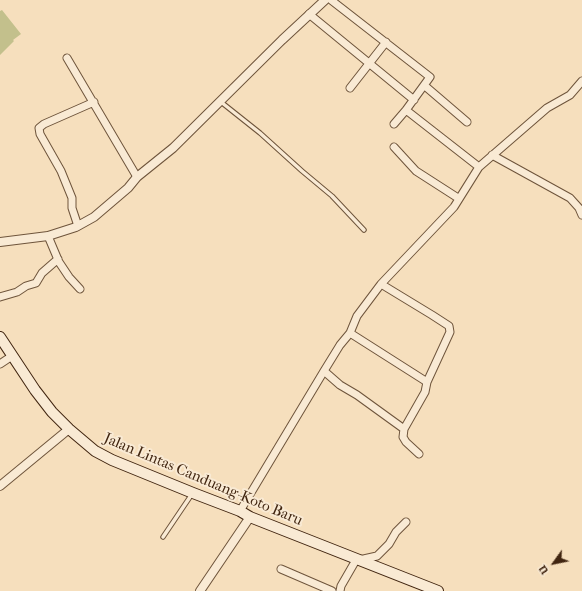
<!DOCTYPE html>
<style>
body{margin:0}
#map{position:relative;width:582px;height:591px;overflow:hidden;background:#f6dfbd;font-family:"IM FELL French Canon",serif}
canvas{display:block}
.north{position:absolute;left:534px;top:543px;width:40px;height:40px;-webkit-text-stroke:3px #f9ead4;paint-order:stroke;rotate:237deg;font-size:11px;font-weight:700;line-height:16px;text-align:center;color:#412510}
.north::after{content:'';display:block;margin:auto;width:14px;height:18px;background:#412510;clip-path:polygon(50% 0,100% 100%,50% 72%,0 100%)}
</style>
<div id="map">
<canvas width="582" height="591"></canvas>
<div class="north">U</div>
</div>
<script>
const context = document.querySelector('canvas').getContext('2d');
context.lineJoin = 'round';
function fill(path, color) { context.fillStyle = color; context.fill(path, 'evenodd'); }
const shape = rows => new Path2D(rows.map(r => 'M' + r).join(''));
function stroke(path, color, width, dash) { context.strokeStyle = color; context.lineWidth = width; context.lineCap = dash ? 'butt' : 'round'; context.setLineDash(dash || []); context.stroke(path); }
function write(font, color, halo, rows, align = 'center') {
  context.font = font + ' "IM FELL French Canon",serif'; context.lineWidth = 4; context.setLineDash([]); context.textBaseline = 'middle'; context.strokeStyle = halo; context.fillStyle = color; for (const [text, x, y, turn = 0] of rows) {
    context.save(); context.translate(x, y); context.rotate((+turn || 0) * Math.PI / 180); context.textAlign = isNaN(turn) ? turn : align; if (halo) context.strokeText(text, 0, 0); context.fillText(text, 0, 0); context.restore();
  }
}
fill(shape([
 [2,10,21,34,13,40,14,41,0,55,0,11]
]), '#c3c08c');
const service = shape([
 [221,102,260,133,302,171,332,196,364,230],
 [163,537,192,494]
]);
const minor = shape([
 [331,0,430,77,406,110,394,124],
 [309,14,414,100],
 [67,58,137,177],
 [425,86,467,122],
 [350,88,386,42],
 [406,110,479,167],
 [394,147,416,171,458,198],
 [492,155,570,198,579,208,582,215],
 [78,226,72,208,72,198,61,171,40,134,39,128,44,124,94,102],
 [48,236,59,262,69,277,80,289],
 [381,284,432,315,449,326,450,332,427,382,425,392,404,429,403,437,406,442,419,454],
 [0,297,17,292,26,286,36,283,42,273,58,259],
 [350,333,427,382],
 [0,364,12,356],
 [324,371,340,385,357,395,404,429],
 [240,511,324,371,340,345,350,333,357,316,381,284,454,207,479,167,547,108,570,95,582,81],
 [359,560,377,556,389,544,396,532,406,522],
 [281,569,332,591],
 [340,591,341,586,356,560]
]);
const tertiary = shape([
 [0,242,48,236,76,227,94,217,128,188,137,177,173,148,282,40,325,0],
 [0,486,69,429],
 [200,591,250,517]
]);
const secondary = shape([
 [0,337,35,390,52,412,69,429,95,451,112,460,193,493,240,511,250,517,438,591]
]);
stroke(service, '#6e543b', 5.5);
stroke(minor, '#6e543b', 9);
stroke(tertiary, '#6e543b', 10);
stroke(secondary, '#412510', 12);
stroke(service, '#f9ead4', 3.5);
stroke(minor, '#f9ead4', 7);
stroke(tertiary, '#f9ead4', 8);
stroke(secondary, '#f9ead4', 10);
write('15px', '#412510', '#f9ead4', [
 ["Jalan Lintas Canduang-Koto Baru",203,480,23]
]);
</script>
